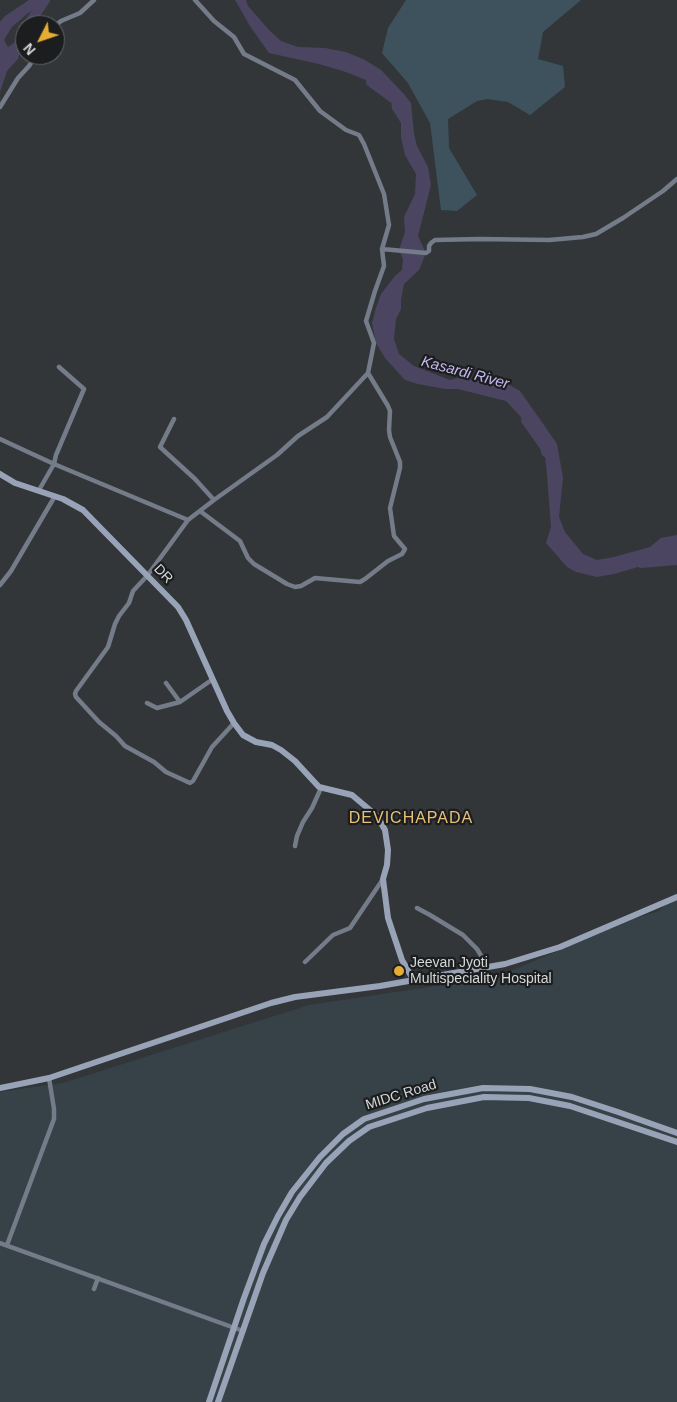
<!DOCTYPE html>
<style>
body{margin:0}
#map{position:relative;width:677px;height:1402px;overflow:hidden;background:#323639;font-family:Helvetica,sans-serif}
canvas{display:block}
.north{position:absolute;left:15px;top:15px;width:50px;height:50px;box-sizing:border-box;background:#1b1d1e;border:1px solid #656869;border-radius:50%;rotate:229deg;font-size:14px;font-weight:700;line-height:20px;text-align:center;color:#d5d8d9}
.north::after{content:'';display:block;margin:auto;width:18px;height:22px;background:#e5ad35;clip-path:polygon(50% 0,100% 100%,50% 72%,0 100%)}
</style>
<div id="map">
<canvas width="677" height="1402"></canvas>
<div class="north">N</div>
</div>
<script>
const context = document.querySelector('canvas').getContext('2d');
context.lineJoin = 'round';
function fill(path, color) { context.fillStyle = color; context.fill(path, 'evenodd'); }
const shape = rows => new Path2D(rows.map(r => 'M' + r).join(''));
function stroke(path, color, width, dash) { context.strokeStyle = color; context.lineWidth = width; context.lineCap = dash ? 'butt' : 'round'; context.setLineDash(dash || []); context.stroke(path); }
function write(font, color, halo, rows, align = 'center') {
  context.font = font + ' Helvetica,sans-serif'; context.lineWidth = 4.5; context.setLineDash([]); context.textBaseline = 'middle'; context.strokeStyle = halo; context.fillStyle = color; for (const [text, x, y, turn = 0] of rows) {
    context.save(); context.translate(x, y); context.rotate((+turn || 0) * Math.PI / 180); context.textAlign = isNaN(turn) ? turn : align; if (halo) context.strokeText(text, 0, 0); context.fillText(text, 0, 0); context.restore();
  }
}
fill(shape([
 [677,894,677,1402,0,1402,0,1092,63,1083,309,1005,496,977,634,919,659,911]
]), '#374248');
fill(shape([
 [406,0,581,0,543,32,538,59,563,66,565,87,530,115,508,102,487,99,477,101,448,119,449,148,477,195,457,211,441,210,430,123,408,83,382,53,388,28]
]), '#3e525d');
fill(shape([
 [29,0,48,0,27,14,12,27,4,40,8,47,14,43,17,35,27,23,18,59,7,71,0,92,0,22,5,16],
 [235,0,246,0,248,6,270,31,281,41,298,47,325,48,346,52,365,60,381,70,403,93,411,103,414,134,417,146,428,167,431,185,418,236,426,253,419,270,404,284,401,300,401,309,396,319,394,339,399,354,414,366,450,380,458,378,480,381,506,383,520,391,544,425,557,444,563,478,559,517,565,532,583,554,597,560,614,557,650,547,661,538,677,535,677,557,655,562,614,574,597,577,576,572,567,567,546,543,551,527,547,475,545,456,540,438,533,430,506,401,458,389,445,389,418,384,405,380,385,358,376,343,372,323,376,308,381,294,395,276,402,270,403,259,399,250,405,232,404,217,415,194,416,174,405,155,401,137,401,123,392,109,391,98,382,88,378,91,366,80,343,71,319,64,269,53,250,26]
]), '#4c4561');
stroke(shape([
 [28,25,45,0],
 [371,82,397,101],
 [526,420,545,447,546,452],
 [641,563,677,560]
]), '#4c4561', 10);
stroke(shape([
 [195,0,214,21,234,37,244,54,295,80,320,111,346,130,359,135,364,144,384,194,389,225,382,249,384,266,375,291,366,321,374,343,368,373,327,417,298,436,277,455,214,500,188,520,147,576,133,591,129,603,119,616,115,624,108,647,76,691,75,694,76,697,99,722,116,736,125,746,154,762,166,772,190,783,193,781,212,747,234,723],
 [55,26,61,21,80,13,94,0],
 [0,107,18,78,29,66,36,55],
 [382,249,426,253,429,251,429,246,431,243,435,240,480,239,549,240,583,237,596,234,623,218,663,191,677,179],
 [174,419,160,447,195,479,214,500],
 [0,439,54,464,188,520],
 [39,490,54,464,56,455,84,389,59,367],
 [200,511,240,541,248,558,254,564,287,584,295,587,301,586,315,578,360,582,365,579,388,561,402,554,405,549,394,536,390,508,400,468,400,462,390,437,389,430,390,411,388,406,368,373],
 [0,585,11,571,55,496],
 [166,683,180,702],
 [147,703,157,708,180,702,213,679],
 [295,846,297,836,303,822,312,808,321,788],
 [417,908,430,915,463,935,477,949,488,967],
 [305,962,333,935,350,928,383,879],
 [0,1243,243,1331],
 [7,1245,54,1119,54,1109,49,1078],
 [94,1289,98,1278]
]), '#757c89', 4.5);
stroke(shape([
 [0,474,15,483,63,499,83,510,178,607,186,620,227,711,234,723,243,735,256,742,272,745,281,750,295,761,319,787,352,795,377,816,385,830,388,850,387,865,383,879,388,918,402,960,414,981],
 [0,1088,49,1078,271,1003,295,997,380,986,505,964,560,947,677,897],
 [209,1402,244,1298,264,1244,278,1216,292,1192,320,1157,343,1134,364,1119,424,1099,483,1088,530,1089,572,1097,618,1112,677,1133],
 [218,1402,263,1273,286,1220,300,1197,326,1163,349,1141,369,1127,427,1108,484,1097,529,1098,570,1106,677,1142]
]), '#99a3b8', 6);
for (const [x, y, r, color] of [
 [399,971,6,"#e5ad35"]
]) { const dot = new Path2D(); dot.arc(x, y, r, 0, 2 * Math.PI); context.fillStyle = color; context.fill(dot); stroke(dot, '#1b1d1e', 2); }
write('14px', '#d5d8d9', '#1b1d1e', [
 ["DR",163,574,46],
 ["MIDC Road",401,1095,-17]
]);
write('14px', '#d5d8d9', '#1b1d1e', [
 ["Jeevan Jyoti",410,963],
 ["Multispeciality Hospital",410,979]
], 'left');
write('italic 15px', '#c5b8ef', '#1b1d1e', [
 ["Kasardi River",465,373,15]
]);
context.letterSpacing = '1px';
write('16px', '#e7c079', '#1b1d1e', [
 ["DEVICHAPADA",411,819]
]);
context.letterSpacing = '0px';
</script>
